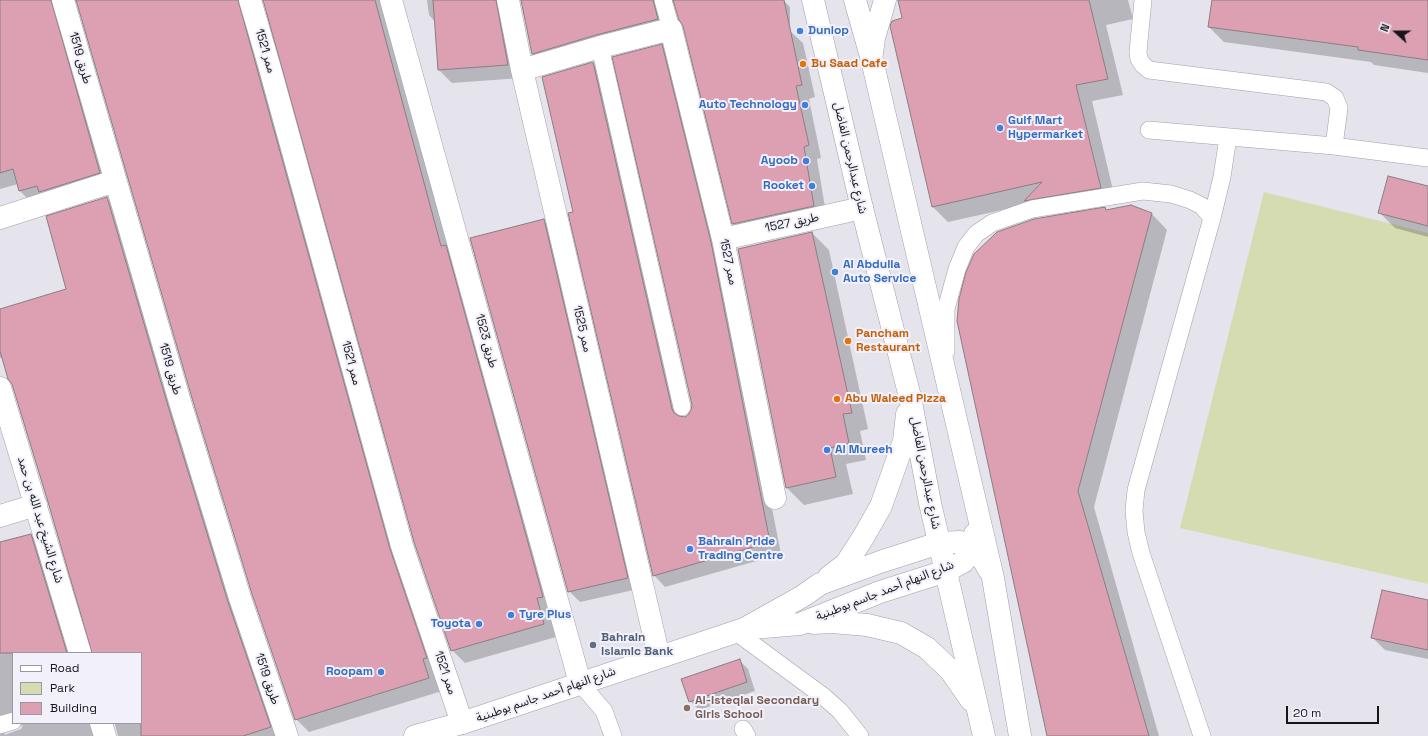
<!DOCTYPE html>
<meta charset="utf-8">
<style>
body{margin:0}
#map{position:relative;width:1428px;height:736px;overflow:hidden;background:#e5e4ed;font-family:"Space Grotesk",sans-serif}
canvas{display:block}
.legend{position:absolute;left:12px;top:652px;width:130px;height:72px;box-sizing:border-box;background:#f2f1fb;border:1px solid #9a99a1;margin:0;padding:5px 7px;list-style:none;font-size:12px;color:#161519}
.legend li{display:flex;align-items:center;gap:8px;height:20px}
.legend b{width:20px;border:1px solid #9a99a1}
.north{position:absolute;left:1376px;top:12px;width:40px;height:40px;-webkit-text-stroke:3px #f2f1fb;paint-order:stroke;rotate:291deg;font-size:11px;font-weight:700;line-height:16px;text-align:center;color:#161519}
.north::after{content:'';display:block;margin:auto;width:14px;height:18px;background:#161519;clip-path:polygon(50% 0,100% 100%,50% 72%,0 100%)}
.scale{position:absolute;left:1286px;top:706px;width:93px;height:18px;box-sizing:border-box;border:2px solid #161519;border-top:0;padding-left:5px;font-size:12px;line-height:14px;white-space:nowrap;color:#161519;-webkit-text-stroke:3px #f2f1fb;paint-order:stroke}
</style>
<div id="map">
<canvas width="1428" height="736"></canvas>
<ul class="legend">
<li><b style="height:5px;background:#fff"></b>Road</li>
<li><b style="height:11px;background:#d5dcb1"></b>Park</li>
<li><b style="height:11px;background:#dda0b3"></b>Building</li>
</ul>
<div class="north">N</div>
<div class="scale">20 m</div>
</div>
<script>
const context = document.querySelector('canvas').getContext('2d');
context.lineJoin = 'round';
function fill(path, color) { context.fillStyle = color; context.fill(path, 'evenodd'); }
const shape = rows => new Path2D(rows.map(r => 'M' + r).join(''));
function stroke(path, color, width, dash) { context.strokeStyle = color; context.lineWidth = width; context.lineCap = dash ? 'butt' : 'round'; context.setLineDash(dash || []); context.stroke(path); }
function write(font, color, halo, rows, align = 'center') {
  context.font = font + ' "Space Grotesk","Noto Sans Arabic",sans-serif'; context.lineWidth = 4; context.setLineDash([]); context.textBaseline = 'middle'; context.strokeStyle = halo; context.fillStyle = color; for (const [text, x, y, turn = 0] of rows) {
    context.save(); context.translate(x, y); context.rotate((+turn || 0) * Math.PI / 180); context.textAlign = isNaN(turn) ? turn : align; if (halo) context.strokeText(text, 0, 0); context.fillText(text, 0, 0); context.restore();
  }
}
fill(shape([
 [1264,192,1428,233,1428,584,1180,528]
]), '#d5dcb1');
fill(shape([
 [0,0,386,0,556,637,465,663,452,650,264,1,259,1,442,691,309,732,296,719,77,1,73,1,113,186,33,204,20,191,18,184,0,189],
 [427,0,783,0,790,7,790,31,803,43,815,97,809,99,821,158,817,159,827,219,746,237,733,224,684,26,675,3,669,6,670,32,546,67,532,54,522,1,519,0,521,78,452,83,439,70,436,23,429,15],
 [901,0,1128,0,1133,19,1106,25,1123,95,1092,101,1116,203,1041,216,1029,204,948,222,933,207],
 [1213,0,1428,0,1428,73,1374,65,1371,62,1224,42,1209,27],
 [662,45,673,57,722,254,781,554,665,587,654,575,574,213,593,63,604,75,682,418,689,415,692,411,693,405],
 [1428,187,1428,237,1395,228,1380,213],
 [107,198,120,211,282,736,118,736,115,724,111,724,102,736,0,736,0,543,31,535,44,548,76,653,13,653,13,723,141,723,141,653,93,653,13,384,3,357,0,358,0,310,67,290],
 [23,725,21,729,4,735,6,731],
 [1105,208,1107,211,1152,214,1167,230,1094,507,1159,736,1048,736],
 [544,221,555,232,638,589,580,602,569,591],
 [812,233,829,250,868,429,860,431,866,460,846,464,853,494,804,505,787,488],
 [1428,601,1428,659,1385,650,1372,637],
 [740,661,748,669,755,691,699,710,690,701]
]), '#0003');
const building = shape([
 [0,0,51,0,100,173,39,192,37,186,19,191,13,169,0,173,0,0],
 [76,0,238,0,390,549,427,658,423,659,429,678,295,720,252,594,192,398,76,0],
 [263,0,375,0,441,246,446,245,543,597,537,598,544,624,451,651,414,542,263,0],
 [433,0,496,0,508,65,438,70,433,0],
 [521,0,653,0,658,19,596,35,532,54,521,0],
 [673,0,784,0,802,85,796,86,809,145,804,147,814,206,732,224,683,26,679,20,673,0],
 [898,0,1089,0,1108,79,1076,85,1101,188,1024,201,1042,182,932,207,890,26,892,21,902,18,898,0],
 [1212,0,1428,0,1428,60,1358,50,1358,47,1208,27,1212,0],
 [662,44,711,242,770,542,653,576,568,213,573,212,542,77,593,62,672,409,674,413,679,416,685,417,688,415,691,410,692,405,612,57,662,44],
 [1388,176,1428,186,1428,226,1378,213,1388,176],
 [107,197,168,406,228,602,271,727,243,736,141,736,141,653,92,653,48,502,12,384,8,379,0,351,0,309,66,289,46,216,107,197],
 [1131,205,1152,213,1078,491,1149,736,1047,736,957,321,959,299,966,272,974,254,997,232,1034,219,1105,207,1106,210,1131,205],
 [544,219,628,578,568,592,470,238,544,219],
 [812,232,852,413,843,414,849,443,830,448,836,477,786,488,738,249,812,232],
 [31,534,67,653,0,653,0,542,31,534],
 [1382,590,1428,600,1428,650,1371,638,1382,590],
 [740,659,747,682,689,702,681,679,740,659]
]);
fill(building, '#dda0b3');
stroke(building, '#887e80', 1);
const service = shape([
 [663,0,671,29],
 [1143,0,1138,52,1139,59,1143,65,1149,70,1157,71,1326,92,1335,98,1339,108,1334,146],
 [600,47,682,407],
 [1149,130,1334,146,1428,158],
 [946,351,946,309,957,269,966,247,976,234,992,223,1032,209,1143,191,1171,194,1190,200,1202,206,1212,218],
 [736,632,823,696,840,711,860,736],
 [580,683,604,711,613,736],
 [0,725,13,721],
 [743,729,747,736],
 [1202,736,1141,553,1136,532,1134,511,1136,490,1212,218,1222,177,1228,137]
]);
const minor = shape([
 [63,0,180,402,240,598,287,736],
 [250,0,269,65,402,546,462,723],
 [391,0,580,683],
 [508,0,522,70,659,657],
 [522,70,600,47,671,29,723,239,775,498],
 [0,218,115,181],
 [723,239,862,208],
 [0,388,80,653],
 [0,516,36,505],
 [101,723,105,736]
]);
const tertiary = shape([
 [813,0,862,208,910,397,930,503,984,736],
 [855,0,872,60,993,578,1020,736],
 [872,53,874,38,885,0],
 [829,577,846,564,864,536,881,506,904,441,907,414],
 [813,623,832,622,867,625,901,633,927,648,950,670,971,700],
 [752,628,800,624,880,592,946,571,963,562,972,548,975,534],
 [415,736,462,723,744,629,803,596,820,584,880,562,939,543,960,542,972,548,984,561,989,570]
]);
stroke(service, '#a09fa8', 18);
stroke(minor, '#a09fa8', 23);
stroke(tertiary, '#a09fa8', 23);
stroke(service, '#fff', 17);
stroke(minor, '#fff', 22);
stroke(tertiary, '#fff', 22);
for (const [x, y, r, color] of [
 [800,31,4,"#3f7fe0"],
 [803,64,4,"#e8710a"],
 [805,105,4,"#3f7fe0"],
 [1000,128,4,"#3f7fe0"],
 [806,161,4,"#3f7fe0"],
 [812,186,4,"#3f7fe0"],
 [835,272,4,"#3f7fe0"],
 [848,341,4,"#e8710a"],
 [837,399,4,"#e8710a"],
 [827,450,4,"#3f7fe0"],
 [690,549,4,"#3f7fe0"],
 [511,615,4,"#3f7fe0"],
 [479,624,4,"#3f7fe0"],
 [593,645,4,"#5c6f8a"],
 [381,672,4,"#3f7fe0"],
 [687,708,4,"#8d6e63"]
]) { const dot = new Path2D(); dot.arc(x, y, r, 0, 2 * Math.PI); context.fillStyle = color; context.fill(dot); stroke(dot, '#f2f1fb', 1.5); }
write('bold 12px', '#366cbe', '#f2f1fb', [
 ["Dunlop",808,31],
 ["Auto Technology",797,105,"right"],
 ["Gulf Mart",1008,121],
 ["Hypermarket",1008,135],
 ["Ayoob",798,161,"right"],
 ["Rooket",804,186,"right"],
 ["Al Abdulla",843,265],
 ["Auto Service",843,279],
 ["Al Mureeh",835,450],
 ["Bahrain Pride",698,542],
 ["Trading Centre",698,556],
 ["Tyre Plus",519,615],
 ["Toyota",471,624,"right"],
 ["Roopam",373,672,"right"]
], 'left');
write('12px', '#161519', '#f2f1fb', [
 ["ممر 1521",265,51,74],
 ["طريق 1519",80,58,74],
 ["شارع عبدالرحمن الفاضل",850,158,77],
 ["طريق 1527",792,223,-12],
 ["ممر 1527",728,262,78],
 ["ممر 1525",582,329,77],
 ["طريق 1523",486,341,75],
 ["ممر 1521",351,363,75],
 ["طريق 1519",170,369,74],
 ["شارع عبدالرحمن الفاضل",925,473,79],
 ["شارع الشيخ عبد الله بن حمد",40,520,73],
 ["شارع النهام أحمد جاسم بوطبنية",885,591,-21],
 ["ممر 1521",445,673,71],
 ["طريق 1519",267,679,71],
 ["شارع النهام أحمد جاسم بوطبنية",546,695,-19]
]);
write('bold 12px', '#c56008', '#f2f1fb', [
 ["Bu Saad Cafe",811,64],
 ["Pancham",856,334],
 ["Restaurant",856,348],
 ["Abu Waleed Pizza",845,399]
], 'left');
write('bold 12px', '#4e5e75', '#f2f1fb', [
 ["Bahrain",601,638],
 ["Islamic Bank",601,652]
], 'left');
write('bold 12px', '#785e54', '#f2f1fb', [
 ["Al-Isteqlal Secondary",695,701],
 ["Girls School",695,715]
], 'left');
</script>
